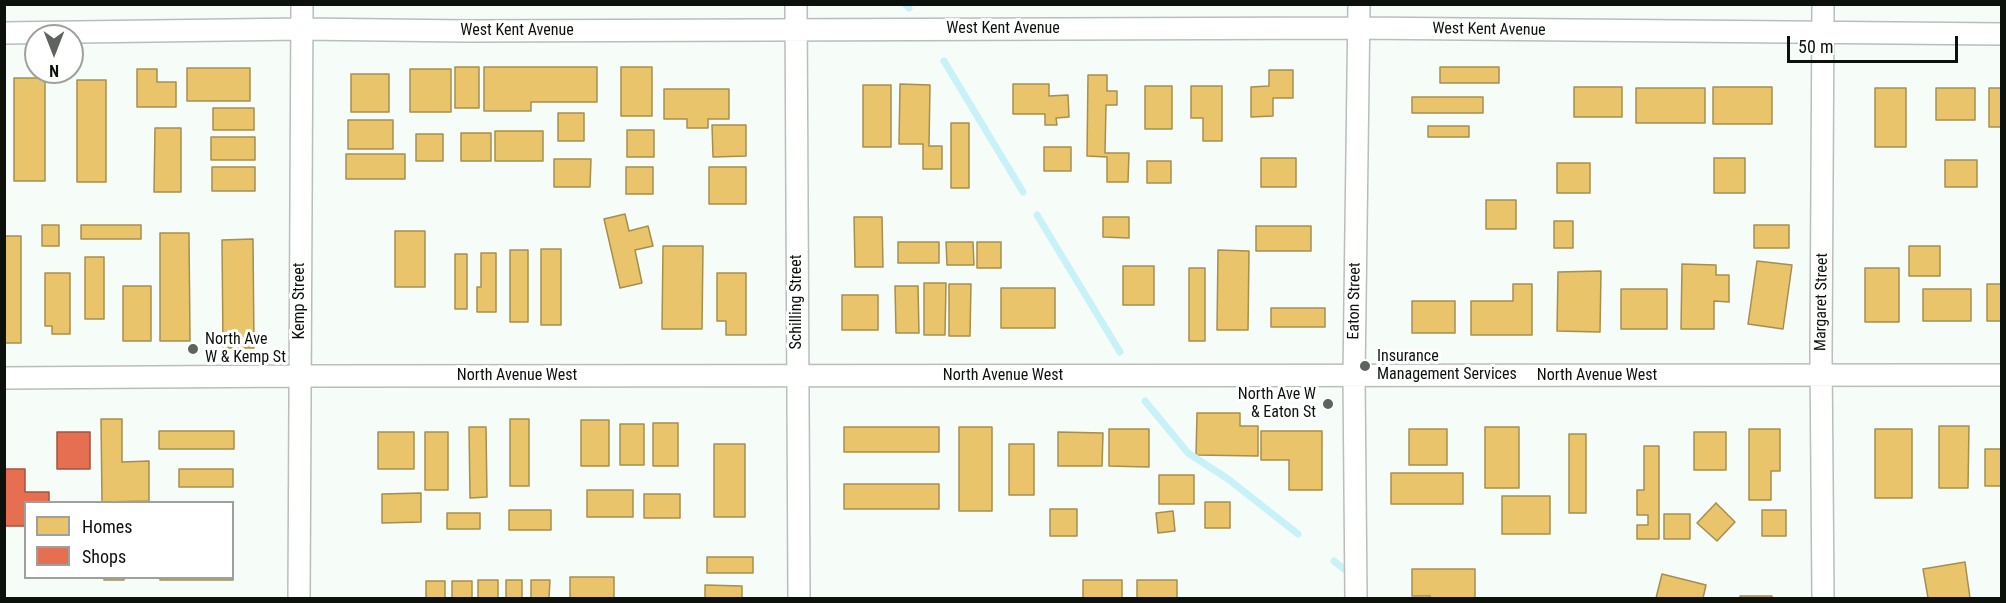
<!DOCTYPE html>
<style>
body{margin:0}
#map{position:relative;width:2006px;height:603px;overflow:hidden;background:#f6fcf7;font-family:"Roboto Condensed",sans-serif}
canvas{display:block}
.frame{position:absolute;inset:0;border:6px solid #0c110c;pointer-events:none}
.legend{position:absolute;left:24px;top:501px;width:210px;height:78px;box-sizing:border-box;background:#fff;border:2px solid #9ea09e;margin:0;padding:8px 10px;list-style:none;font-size:18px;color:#0c110c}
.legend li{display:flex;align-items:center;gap:12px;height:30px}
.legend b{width:30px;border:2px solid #9ea09e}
.north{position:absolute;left:24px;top:24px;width:60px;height:60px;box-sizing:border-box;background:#fff;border:2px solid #9ea09e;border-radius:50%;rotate:180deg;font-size:16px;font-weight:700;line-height:24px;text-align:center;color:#0c110c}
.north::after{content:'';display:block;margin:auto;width:21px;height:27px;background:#5e635e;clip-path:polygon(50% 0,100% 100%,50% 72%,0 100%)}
.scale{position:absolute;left:1787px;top:36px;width:171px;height:27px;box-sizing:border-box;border:3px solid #0c110c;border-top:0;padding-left:8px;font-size:18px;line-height:21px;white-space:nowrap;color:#0c110c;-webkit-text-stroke:4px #fff;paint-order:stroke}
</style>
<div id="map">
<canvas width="2006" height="603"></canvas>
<div class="frame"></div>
<ul class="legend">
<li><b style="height:16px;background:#e9c46a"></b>Homes</li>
<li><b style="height:16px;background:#e76f51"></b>Shops</li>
</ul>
<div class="north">N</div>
<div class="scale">50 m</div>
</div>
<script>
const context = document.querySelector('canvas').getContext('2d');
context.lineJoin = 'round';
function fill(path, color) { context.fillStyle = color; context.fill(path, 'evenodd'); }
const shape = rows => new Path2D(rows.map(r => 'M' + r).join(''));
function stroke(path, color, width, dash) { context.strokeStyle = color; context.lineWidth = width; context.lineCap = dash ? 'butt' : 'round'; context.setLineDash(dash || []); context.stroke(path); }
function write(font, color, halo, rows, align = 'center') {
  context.font = font + ' "Roboto Condensed",sans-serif'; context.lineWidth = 6; context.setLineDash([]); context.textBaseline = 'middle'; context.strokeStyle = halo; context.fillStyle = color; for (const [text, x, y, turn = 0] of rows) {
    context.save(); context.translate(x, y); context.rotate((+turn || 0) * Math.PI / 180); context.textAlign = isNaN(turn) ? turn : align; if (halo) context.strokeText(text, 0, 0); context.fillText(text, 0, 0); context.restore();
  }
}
const homes = shape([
 [455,67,479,67,479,108,455,108,455,67],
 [484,67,597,67,597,102,531,102,531,111,484,111,484,67],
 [621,67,652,67,652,116,621,116,621,67],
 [1440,67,1499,67,1499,83,1440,83,1440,67],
 [187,68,250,68,250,101,187,101,187,68],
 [137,69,157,69,157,82,176,82,176,107,137,107,137,69],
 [410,69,451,69,451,112,410,112,410,69],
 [1269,70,1293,70,1293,98,1273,98,1273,116,1251,117,1251,87,1269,86,1269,70],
 [351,74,389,74,389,112,351,112,351,74],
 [1088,75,1107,75,1107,91,1117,91,1117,105,1106,105,1105,153,1129,153,1128,182,1107,182,1107,157,1087,156,1088,75],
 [14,78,45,78,45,181,14,181,14,78],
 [77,80,106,80,106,182,77,182,77,80],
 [900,84,930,85,929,146,942,146,942,169,923,169,923,144,899,144,900,84],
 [1013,84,1049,84,1049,96,1068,95,1069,117,1056,118,1057,125,1045,125,1045,114,1013,114,1013,84],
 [863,85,891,85,891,147,863,147,863,85],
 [1145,86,1172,86,1172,129,1145,129,1145,86],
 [1191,86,1222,86,1222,141,1203,141,1203,118,1191,118,1191,86],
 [1574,87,1622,87,1622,117,1574,117,1574,87],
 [1713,87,1772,87,1772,124,1713,124,1713,87],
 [1636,88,1705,88,1705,123,1636,123,1636,88],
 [1875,88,1906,88,1906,147,1875,147,1875,88],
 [1936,88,1975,88,1975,120,1936,120,1936,88],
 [1989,88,2002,88,2002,127,1989,127,1989,88],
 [664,89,729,89,729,119,708,119,708,128,687,128,687,119,664,119,664,89],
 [1412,97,1483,97,1483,113,1412,113,1412,97],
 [213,108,254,108,254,130,213,130,213,108],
 [558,113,584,113,584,141,558,141,558,113],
 [348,120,393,120,393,149,348,149,348,120],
 [951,123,969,123,969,188,951,188,951,123],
 [712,125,746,125,746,156,713,157,712,125],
 [1428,126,1469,126,1469,137,1428,137,1428,126],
 [155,128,181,128,181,192,154,192,155,128],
 [627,130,654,130,654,157,627,157,627,130],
 [495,131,543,131,543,161,495,161,495,131],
 [461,133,491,133,491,161,461,161,461,133],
 [416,134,443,134,443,161,416,161,416,134],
 [211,137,255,137,255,160,211,160,211,137],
 [1044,147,1071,147,1071,171,1044,171,1044,147],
 [346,154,405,154,405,179,346,179,346,154],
 [1261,158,1296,158,1296,187,1261,187,1261,158],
 [1714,158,1745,158,1745,193,1714,193,1714,158],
 [554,159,591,159,590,187,554,187,554,159],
 [1945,160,1977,160,1977,187,1945,187,1945,160],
 [1147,161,1171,161,1171,183,1147,183,1147,161],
 [1557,163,1590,163,1590,193,1557,193,1557,163],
 [212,167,255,167,255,191,212,191,212,167],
 [626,167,653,167,653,194,626,194,626,167],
 [709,167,746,167,746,204,709,204,709,167],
 [1486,200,1516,200,1516,229,1486,229,1486,200],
 [625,214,629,231,648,226,653,246,635,250,642,283,620,288,604,219,625,214],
 [854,217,882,217,883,267,855,267,854,217],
 [1103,217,1129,217,1129,238,1103,237,1103,217],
 [1554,221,1573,221,1573,248,1554,248,1554,221],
 [42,225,59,225,59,246,42,246,42,225],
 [81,225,141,225,141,239,81,239,81,225],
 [1754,225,1789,225,1789,248,1754,248,1754,225],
 [1256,226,1311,226,1311,251,1256,251,1256,226],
 [395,231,425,231,425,287,395,287,395,231],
 [160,233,189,233,190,341,160,341,160,233],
 [4,236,21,236,21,343,4,343,4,236],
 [253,239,254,348,223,348,222,240,253,239],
 [898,242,939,242,939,263,898,263,898,242],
 [946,242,973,242,974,265,947,265,946,242],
 [977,242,1001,242,1001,268,977,268,977,242],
 [663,246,703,246,702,329,662,329,663,246],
 [1909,246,1940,246,1940,276,1909,276,1909,246],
 [541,249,561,249,561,325,541,325,541,249],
 [510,250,528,250,528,322,510,322,510,250],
 [1218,250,1249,251,1248,330,1217,330,1218,250],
 [481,253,496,253,496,312,477,312,477,287,481,287,481,253],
 [455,254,467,254,467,309,455,309,455,254],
 [85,257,104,257,104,319,85,319,85,257],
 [1757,261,1792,265,1783,329,1748,324,1757,261],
 [1682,264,1716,265,1716,275,1729,275,1729,302,1714,301,1714,329,1681,329,1682,264],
 [1123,266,1154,266,1154,305,1123,305,1123,266],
 [1189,268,1205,268,1205,341,1189,341,1189,268],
 [1865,268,1899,268,1899,322,1865,322,1865,268],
 [1601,271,1600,332,1557,331,1558,272,1601,271],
 [45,273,70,273,70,334,52,334,52,326,45,326,45,273],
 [717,273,746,273,746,335,726,335,726,321,717,321,717,273],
 [924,283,946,283,945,335,924,335,924,283],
 [949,284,971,284,970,336,949,336,949,284],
 [1513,284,1532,284,1532,335,1471,335,1471,301,1513,301,1513,284],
 [1987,284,2002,284,2002,321,1987,321,1987,284],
 [123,286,151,286,151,341,123,341,123,286],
 [895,286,918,286,919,333,896,333,895,286],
 [1001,288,1055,288,1055,328,1001,328,1001,288],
 [1621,289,1667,289,1667,329,1621,329,1621,289],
 [1923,289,1971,289,1971,321,1923,321,1923,289],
 [842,295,878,295,878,330,842,330,842,295],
 [1412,301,1455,301,1455,333,1412,333,1412,301],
 [1271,308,1325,308,1325,327,1271,327,1271,308],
 [1197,413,1240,413,1240,426,1258,426,1258,456,1196,455,1197,413],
 [101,419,122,419,122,462,149,461,149,501,102,502,101,419],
 [510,419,529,419,529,486,510,486,510,419],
 [581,420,609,420,609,466,581,466,581,420],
 [653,423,678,423,678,466,653,466,653,423],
 [620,424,644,424,644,465,620,465,620,424],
 [1939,426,1969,426,1968,488,1939,488,1939,426],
 [469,427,486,427,487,497,470,498,469,427],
 [844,427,939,427,939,452,844,452,844,427],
 [959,427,992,427,992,511,959,511,959,427],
 [1485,427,1519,427,1519,488,1485,488,1485,427],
 [1109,429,1149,429,1149,467,1109,466,1109,429],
 [1409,429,1447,429,1447,465,1409,465,1409,429],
 [1749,429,1780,429,1780,471,1771,471,1771,500,1749,500,1749,429],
 [1875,429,1912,429,1912,498,1875,498,1875,429],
 [159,431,234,431,234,449,159,449,159,431],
 [1261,431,1322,431,1322,490,1289,490,1289,460,1261,460,1261,431],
 [378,432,414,432,414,469,378,469,378,432],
 [425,432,448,432,448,490,425,490,425,432],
 [1058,432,1103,433,1102,466,1058,466,1058,432],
 [1694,432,1726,432,1726,470,1694,470,1694,432],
 [1569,434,1586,434,1586,513,1569,513,1569,434],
 [714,444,745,444,745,517,714,517,714,444],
 [1009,444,1034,444,1034,495,1009,495,1009,444],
 [1644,446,1659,446,1659,539,1637,539,1637,525,1648,525,1648,515,1637,515,1637,490,1644,490,1644,446],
 [1985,449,2002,449,2002,486,1985,486,1985,449],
 [179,469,233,469,233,487,179,487,179,469],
 [1391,473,1463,473,1463,504,1391,504,1391,473],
 [1159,475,1194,475,1194,504,1159,504,1159,475],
 [844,484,939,484,939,509,844,509,844,484],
 [587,490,633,490,633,517,587,517,587,490],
 [421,493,421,522,382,523,382,494,421,493],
 [644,494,680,494,680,518,644,518,644,494],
 [1502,496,1550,496,1550,534,1502,534,1502,496],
 [1205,502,1230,502,1230,528,1205,528,1205,502],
 [1716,503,1735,522,1717,541,1697,523,1716,503],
 [1050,509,1077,509,1077,536,1050,536,1050,509],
 [509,510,551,510,551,530,509,530,509,510],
 [1762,510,1786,510,1786,536,1762,536,1762,510],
 [1173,511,1175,531,1158,533,1156,513,1173,511],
 [447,513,480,513,480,529,447,529,447,513],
 [1664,514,1690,514,1690,539,1664,539,1664,514],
 [707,557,753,557,753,573,707,573,707,557],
 [233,558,233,580,160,580,160,578,232,578,233,558],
 [1965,562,1970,598,1928,598,1923,569,1965,562],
 [1412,569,1475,569,1475,598,1430,598,1430,596,1412,596,1412,569],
 [1662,574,1706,585,1703,598,1656,598,1662,574],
 [570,577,614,577,614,598,570,598,570,577],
 [104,578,124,578,124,580,104,580,104,578],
 [478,580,498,580,498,598,478,598,478,580],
 [506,580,522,580,522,598,506,598,506,580],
 [531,580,550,580,549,598,531,598,531,580],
 [1083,580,1122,580,1122,598,1083,598,1083,580],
 [1137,580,1177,580,1177,598,1137,598,1137,580],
 [426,581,445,581,445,598,426,598,426,581],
 [452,581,472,581,472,598,452,598,452,581],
 [705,585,742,586,742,598,705,598,705,585],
 [1740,596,1772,596,1772,598,1740,598,1740,596]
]);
fill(homes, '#e9c46a');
stroke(homes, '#a78e4e', 1.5);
const shops = shape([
 [57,432,90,432,90,469,57,469,57,432],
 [4,469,25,469,25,492,49,492,49,502,26,502,26,526,4,526,4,469]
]);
fill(shops, '#e76f51');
stroke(shops, '#a5533c', 1.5);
stroke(shape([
 [905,4,909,8],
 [944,61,1023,192],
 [1037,215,1120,352],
 [1145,401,1188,453,1228,479,1298,534],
 [1334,561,1344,569]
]), '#c8f2f8', 7);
const minor = shape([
 [796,4,799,598],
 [4,33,302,29,467,31,1359,28,2002,34],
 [4,378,300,376,2002,375],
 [299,598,302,4],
 [1356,598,1354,377,1359,4],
 [1823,598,1821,356,1823,4]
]);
stroke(minor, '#b9beb9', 24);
stroke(minor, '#fefffe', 21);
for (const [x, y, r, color] of [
 [193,349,6,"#5e635e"],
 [1365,366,6,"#5e635e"],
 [1328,404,6,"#5e635e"]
]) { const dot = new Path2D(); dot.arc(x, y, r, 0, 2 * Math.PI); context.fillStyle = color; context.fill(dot); stroke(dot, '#fff', 2); }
write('16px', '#0c110c', '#fff', [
 ["West Kent Avenue",1003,29],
 ["West Kent Avenue",1489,30,1],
 ["West Kent Avenue",517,31],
 ["Kemp Street",300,301,-90],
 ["Eaton Street",1355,301,-89],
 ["Schilling Street",797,302,-90],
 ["Margaret Street",1822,302,-89],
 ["North Avenue West",517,376],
 ["North Avenue West",1003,376],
 ["North Avenue West",1597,376]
]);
write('16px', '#0c110c', '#fff', [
 ["North Ave",205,340],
 ["W & Kemp St",205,358],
 ["Insurance",1377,357],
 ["Management Services",1377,375],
 ["North Ave W",1316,395,"right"],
 ["& Eaton St",1316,413,"right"]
], 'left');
</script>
